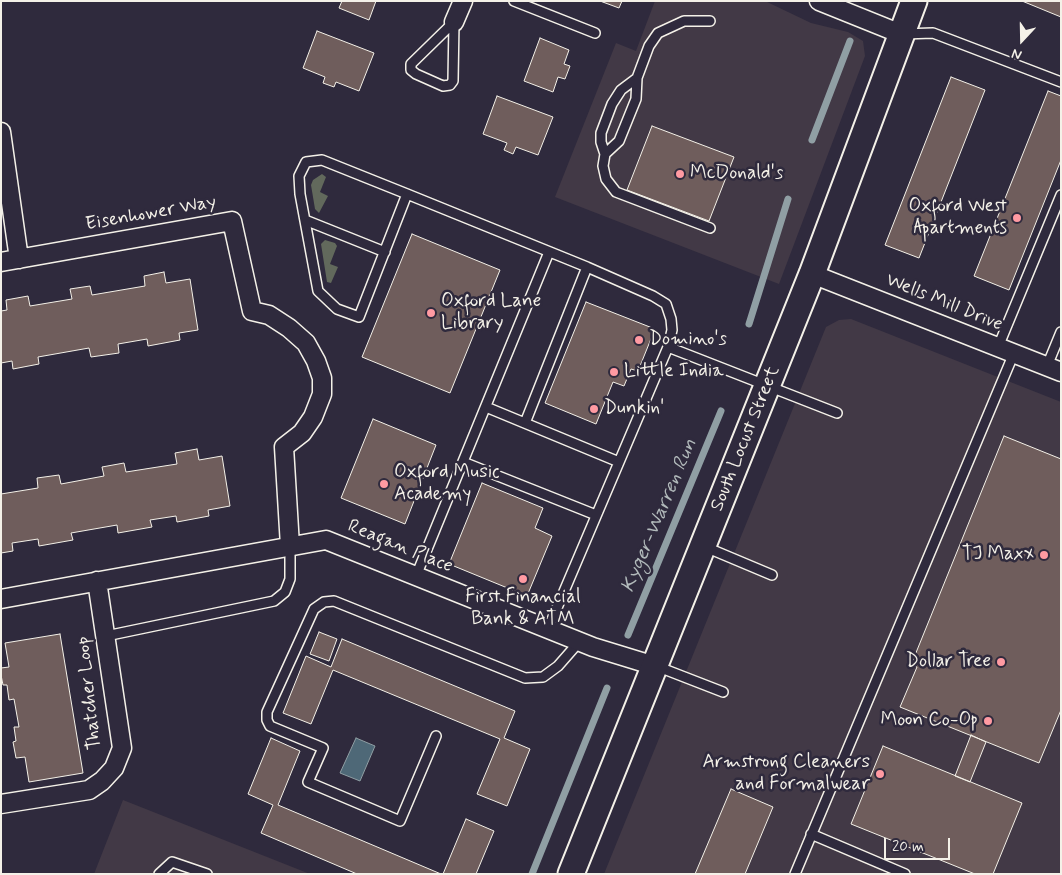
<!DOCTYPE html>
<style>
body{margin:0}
#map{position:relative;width:1062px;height:875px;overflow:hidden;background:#2f2a3d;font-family:Mynerve,sans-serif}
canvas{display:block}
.frame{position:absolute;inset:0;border:2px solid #f4f1e8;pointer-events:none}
.north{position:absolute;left:997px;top:15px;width:50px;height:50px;-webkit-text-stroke:4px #2f2a3d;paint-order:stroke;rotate:201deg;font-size:14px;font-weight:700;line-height:20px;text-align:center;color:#f4f1e8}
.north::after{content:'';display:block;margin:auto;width:18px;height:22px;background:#f4f1e8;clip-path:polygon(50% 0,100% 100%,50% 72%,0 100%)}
.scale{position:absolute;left:884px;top:838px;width:66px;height:22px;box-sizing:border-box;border:2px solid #f4f1e8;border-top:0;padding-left:6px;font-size:15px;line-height:18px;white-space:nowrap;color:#f4f1e8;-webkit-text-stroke:4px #2f2a3d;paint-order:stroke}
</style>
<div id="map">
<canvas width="1062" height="875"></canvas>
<div class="frame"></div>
<div class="north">N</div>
<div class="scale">20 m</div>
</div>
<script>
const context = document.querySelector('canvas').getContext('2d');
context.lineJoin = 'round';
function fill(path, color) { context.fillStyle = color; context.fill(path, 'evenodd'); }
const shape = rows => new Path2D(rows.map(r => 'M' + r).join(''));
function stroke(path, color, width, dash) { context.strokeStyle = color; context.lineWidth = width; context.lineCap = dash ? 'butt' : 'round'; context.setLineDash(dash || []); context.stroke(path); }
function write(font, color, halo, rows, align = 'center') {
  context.font = font + ' Mynerve,sans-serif'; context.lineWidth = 5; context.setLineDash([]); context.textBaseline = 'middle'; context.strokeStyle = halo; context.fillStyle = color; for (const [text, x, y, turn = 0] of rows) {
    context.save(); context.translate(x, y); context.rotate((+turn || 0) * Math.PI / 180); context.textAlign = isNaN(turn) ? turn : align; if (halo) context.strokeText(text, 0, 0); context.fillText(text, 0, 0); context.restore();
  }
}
fill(shape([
 [655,1,765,1,811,23,848,32,863,41,865,56,779,284,555,197,616,43,636,51],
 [851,319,1061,402,1061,874,604,874,826,327,839,320],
 [123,800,310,874,94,874]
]), '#423946');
fill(shape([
 [322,174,326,177,320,192,328,196,319,213,315,209,311,185,313,180],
 [325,240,335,243,337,246,330,264,338,267,331,283,327,282,321,244]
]), '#62695c');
const water = shape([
 [356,738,375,746,360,781,340,773,356,738]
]);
fill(water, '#4e6877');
stroke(water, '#909fa4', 1);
stroke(shape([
 [812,140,850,41],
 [749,324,788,199],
 [628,635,721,411],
 [532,874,607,688]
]), '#909fa4', 7);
const building = shape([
 [342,1,376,1,369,20,339,8,342,1],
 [600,1,622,1,619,8,600,1],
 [1022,1,1061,1,1061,17,1022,1],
 [317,31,374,53,359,91,336,82,334,87,323,83,325,77,303,68,317,31],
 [540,38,569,50,564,64,570,66,565,79,558,77,553,92,524,81,540,38],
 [951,77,985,90,919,258,885,245,951,77],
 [1048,91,1061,96,1061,160,1009,290,974,276,1048,91],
 [497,96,553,117,538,155,516,147,513,154,504,150,507,143,483,134,497,96],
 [652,126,734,157,709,221,627,190,652,126],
 [412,234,500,270,450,393,362,357,412,234],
 [164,272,166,283,190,279,198,330,179,333,180,340,148,346,147,339,118,344,119,353,91,357,89,348,38,357,39,364,13,369,12,361,1,363,1,311,7,310,6,300,28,296,30,306,72,299,70,289,90,286,92,295,145,286,144,276,164,272],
 [586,302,655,329,638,371,631,369,624,386,613,382,596,424,545,403,586,302],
 [373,419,436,445,405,524,341,498,373,419],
 [1004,436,1061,459,1061,710,1039,763,900,707,917,667,911,665,1004,436],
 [197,449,199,460,222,456,230,506,208,510,209,516,177,522,176,516,150,520,152,527,118,533,117,525,71,533,73,540,39,546,38,539,12,543,13,551,1,553,1,494,38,488,37,478,59,475,61,484,104,476,102,467,124,463,126,472,177,464,175,453,197,449],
 [482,483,543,508,535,528,552,536,527,596,449,564,482,483],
 [319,632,337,639,329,661,310,654,319,632],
 [60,634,83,773,29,782,25,757,16,758,13,742,16,741,14,727,19,727,14,699,9,700,7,685,3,685,1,675,1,668,9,667,5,643,60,634],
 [342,639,515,711,504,738,530,749,507,806,477,794,500,739,333,670,311,724,283,713,306,656,331,667,342,639],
 [971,735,986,742,970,782,955,776,971,735],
 [271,738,300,751,278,805,441,874,357,874,261,833,273,805,248,794,271,738],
 [883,746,1022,803,993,874,975,874,851,824,883,746],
 [731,789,773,807,745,874,695,874,731,789],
 [466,819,494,831,476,874,443,874,466,819]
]);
fill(building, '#6f5d5c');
stroke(building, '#f4f1e8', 1);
const lane = shape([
 [514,1,595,33],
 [710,21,684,21,658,33,649,46,637,78,636,99,619,141,605,154,603,166,606,179,616,192,710,228],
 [454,22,453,81,450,85,443,86,416,74,411,70,411,64,454,22],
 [903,34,933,33,1061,82],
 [605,154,601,142,601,133,612,104,621,90,637,78],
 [407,194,359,317,337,309,318,291,300,194,299,176,306,162,322,160,407,194,587,267,653,296,666,304,671,319,672,330,668,347,837,413],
 [305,220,385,252],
 [998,347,1061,195],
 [1047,366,1061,332],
 [486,407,619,462],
 [525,423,587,267],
 [463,462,596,515],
 [703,546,772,575],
 [416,576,549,252],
 [548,629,668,347],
 [106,636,274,601,285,592,290,579,290,546],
 [656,666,723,692],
 [436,736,400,821,308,782,323,748,270,726,267,720,267,712,314,609,324,602,334,601,525,678,543,677,558,666,579,642],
 [811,834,905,874],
 [159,874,172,862,207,874],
 [795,874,1014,353]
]);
const street = shape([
 [819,1,901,34],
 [454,22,463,1],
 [1,132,19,259],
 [1,262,232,221,252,311,269,315,289,328,306,343,316,361,322,378,322,394,313,417,302,433,284,447,290,546],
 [812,274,1061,372],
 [1,599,326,540,593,647,655,666],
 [1,804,89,790,102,781,114,768,122,748,97,581]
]);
const secondary = shape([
 [571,874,812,274,914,1]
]);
stroke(lane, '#f4f1e8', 12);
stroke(street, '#f4f1e8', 21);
stroke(secondary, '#f4f1e8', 29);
stroke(lane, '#2f2a3d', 9);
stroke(street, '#2f2a3d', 18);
stroke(secondary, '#2f2a3d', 25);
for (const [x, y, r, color] of [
 [680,174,5,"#ff9aa2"],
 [1017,218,5,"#ff9aa2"],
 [431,313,5,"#ff9aa2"],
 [639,340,5,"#ff9aa2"],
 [614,372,5,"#ff9aa2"],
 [594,409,5,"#ff9aa2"],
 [384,484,5,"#ff9aa2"],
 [1044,555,5,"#ff9aa2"],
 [523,579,5,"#ff9aa2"],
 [1001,662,5,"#ff9aa2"],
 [988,721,5,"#ff9aa2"],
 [880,774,5,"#ff9aa2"]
]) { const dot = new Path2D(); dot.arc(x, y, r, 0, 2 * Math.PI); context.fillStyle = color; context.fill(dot); stroke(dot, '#2f2a3d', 2); }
write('19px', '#f4f1e8', '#2f2a3d', [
 ["McDonald's",690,174],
 ["Oxford West",1007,207,"right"],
 ["Apartments",1007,229,"right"],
 ["Oxford Lane",441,302],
 ["Library",441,324],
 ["Domino's",649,340],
 ["Little India",624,372],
 ["Dunkin'",604,409],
 ["Oxford Music",394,473],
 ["Academy",394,495],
 ["TJ Maxx",1034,555,"right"],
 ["First Financial",523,598,"center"],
 ["Bank & ATM",523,620,"center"],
 ["Dollar Tree",991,662,"right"],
 ["Moon Co-Op",978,721,"right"],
 ["Armstrong Cleaners",870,763,"right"],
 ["and Formalwear",870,785,"right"]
], 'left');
write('19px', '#f4f1e8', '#2f2a3d', [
 ["Eisenhower Way",151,214,-10],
 ["Wells Mill Drive",944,303,22],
 ["South Locust Street",746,439,-68],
 ["Reagan Place",400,547,22],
 ["Thatcher Loop",90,693,-96]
]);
write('italic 20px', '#b2babb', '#2f2a3d', [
 ["Kyger-Warren Run",660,516,-67]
]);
</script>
